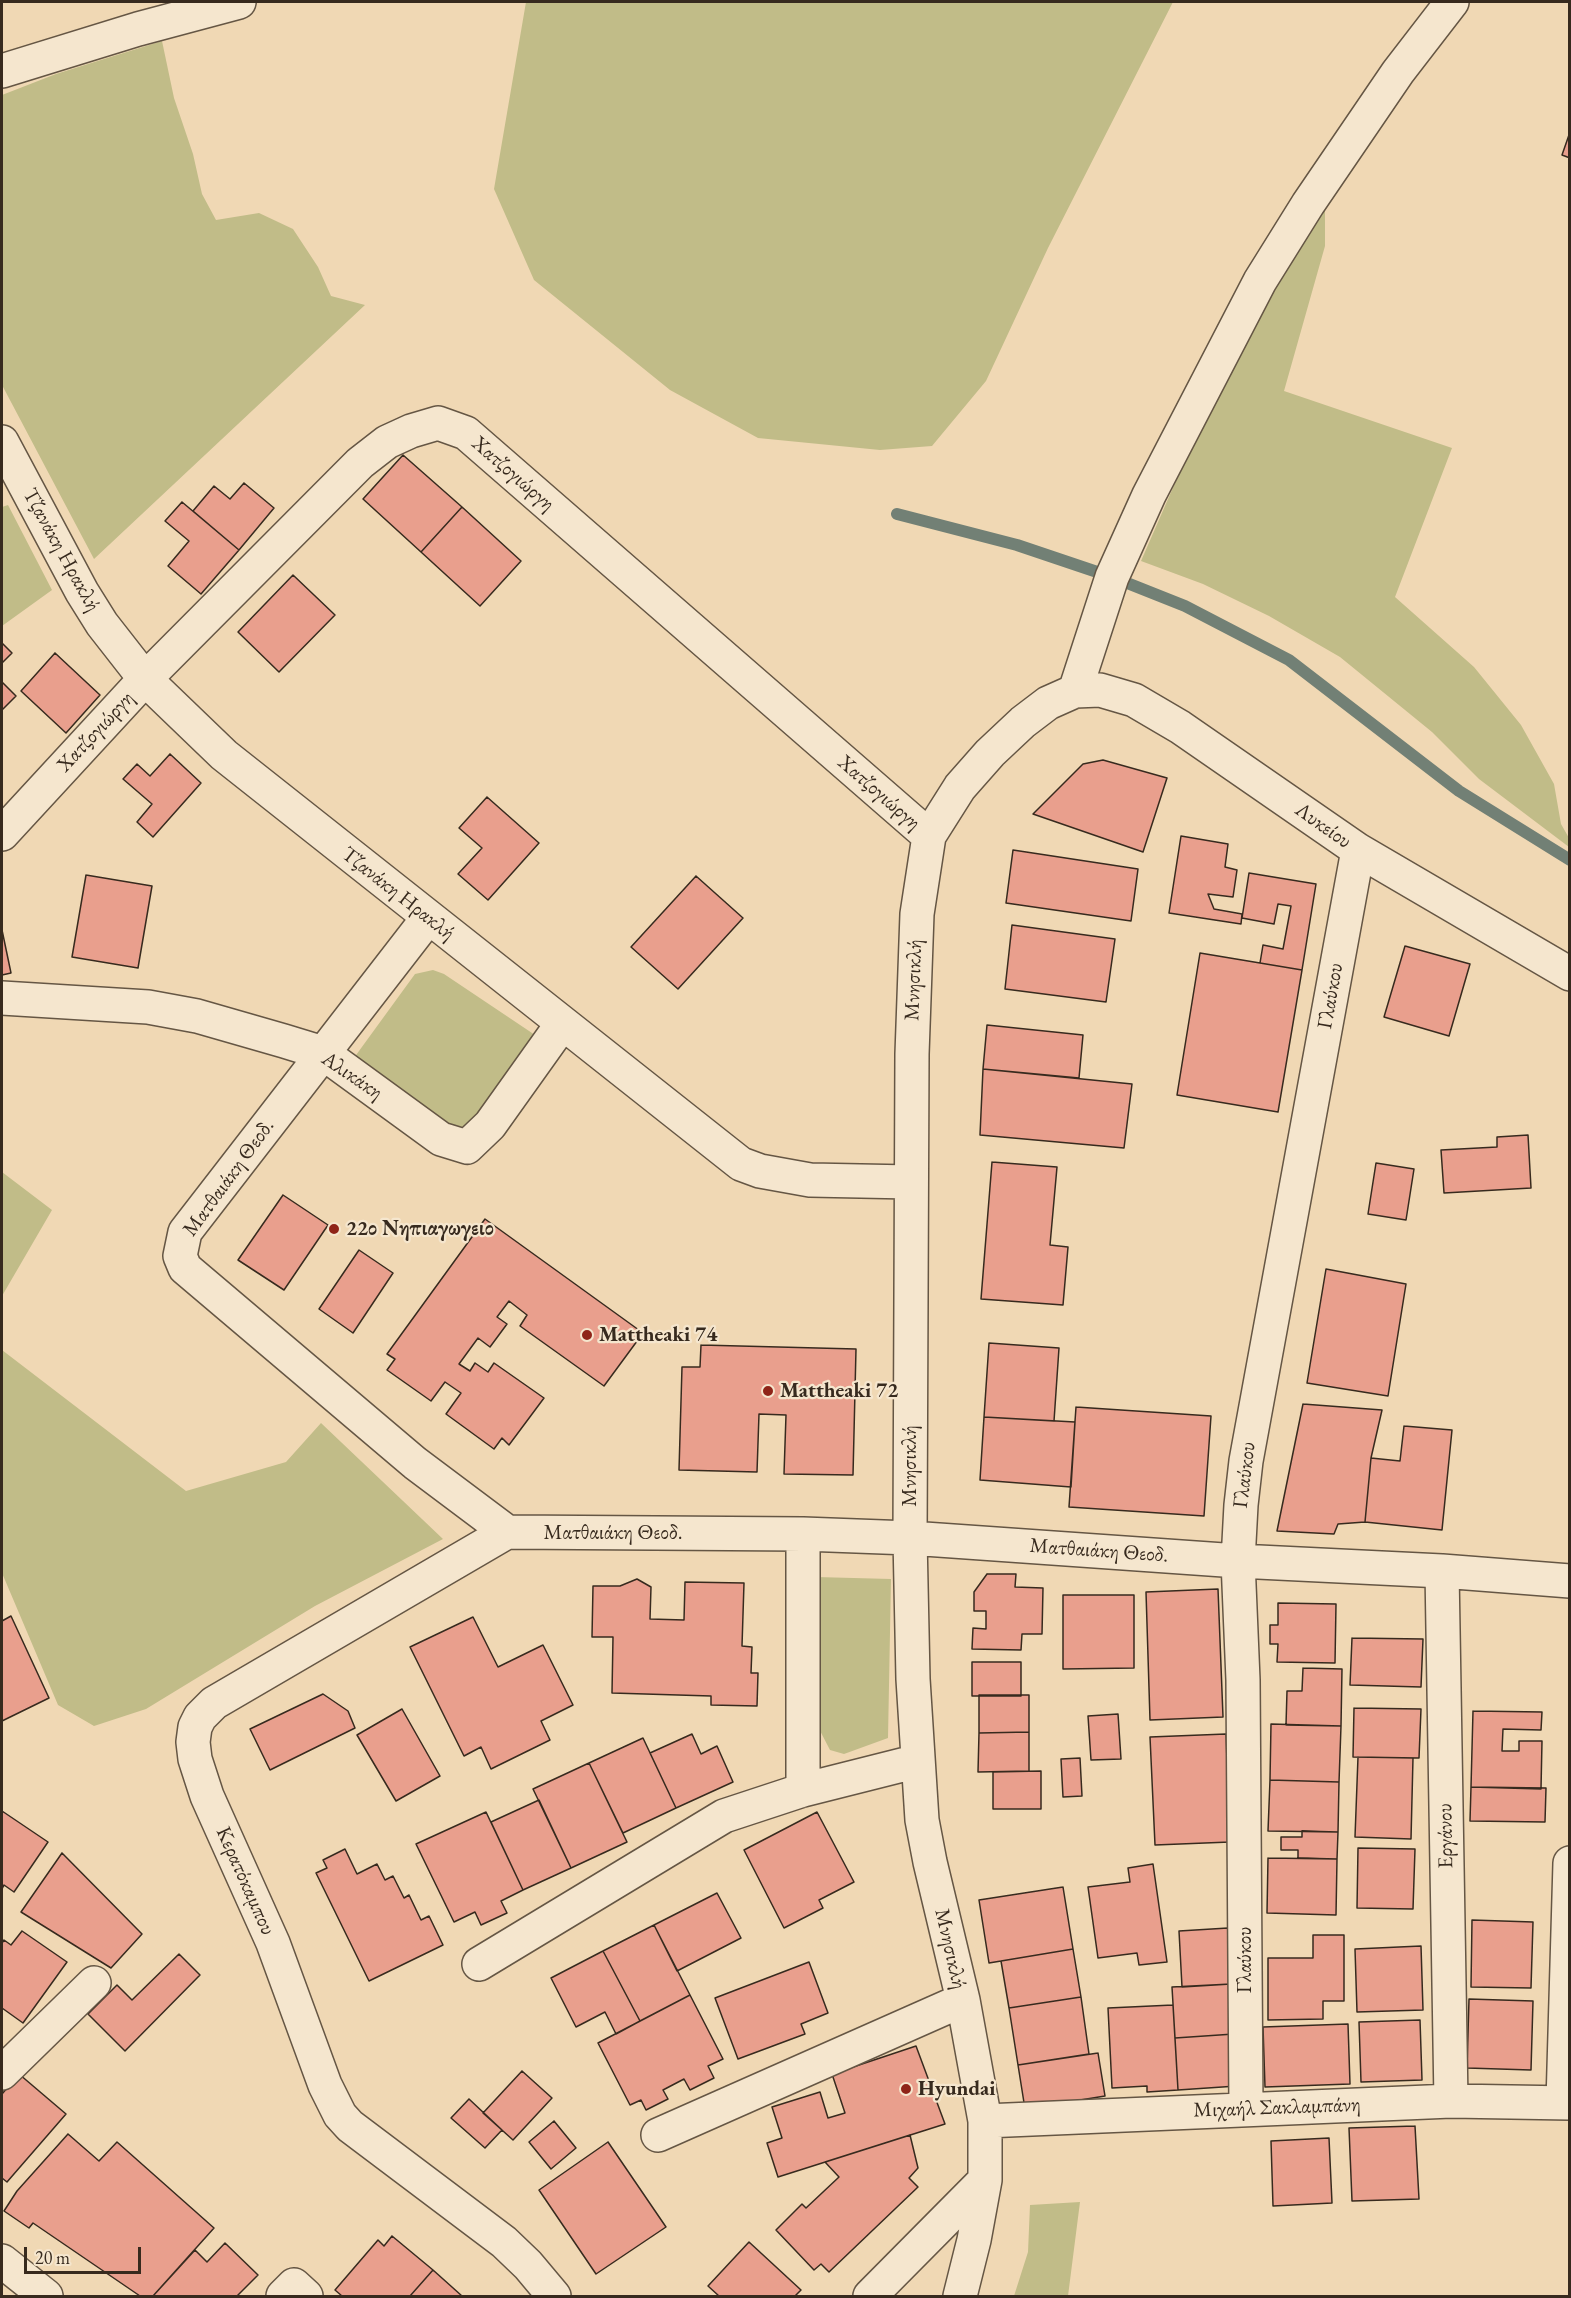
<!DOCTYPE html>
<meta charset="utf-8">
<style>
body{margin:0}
#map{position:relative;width:1571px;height:2298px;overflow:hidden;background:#f0d8b4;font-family:"EB Garamond",serif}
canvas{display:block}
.frame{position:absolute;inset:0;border:3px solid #372a1e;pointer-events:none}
.scale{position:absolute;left:24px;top:2247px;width:117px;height:27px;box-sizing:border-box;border:3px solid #372a1e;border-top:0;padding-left:8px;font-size:18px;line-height:21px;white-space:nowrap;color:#372a1e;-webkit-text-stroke:4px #f5e6ce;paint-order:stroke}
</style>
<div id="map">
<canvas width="1571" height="2298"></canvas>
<div class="frame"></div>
<div class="scale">20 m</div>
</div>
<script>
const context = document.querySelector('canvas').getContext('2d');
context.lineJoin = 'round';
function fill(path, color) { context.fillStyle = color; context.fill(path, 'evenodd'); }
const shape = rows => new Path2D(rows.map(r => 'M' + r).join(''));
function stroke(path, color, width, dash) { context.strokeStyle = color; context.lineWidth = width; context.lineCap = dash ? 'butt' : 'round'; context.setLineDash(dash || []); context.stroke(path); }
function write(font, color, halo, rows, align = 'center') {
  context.font = font + ' "EB Garamond",serif'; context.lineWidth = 4.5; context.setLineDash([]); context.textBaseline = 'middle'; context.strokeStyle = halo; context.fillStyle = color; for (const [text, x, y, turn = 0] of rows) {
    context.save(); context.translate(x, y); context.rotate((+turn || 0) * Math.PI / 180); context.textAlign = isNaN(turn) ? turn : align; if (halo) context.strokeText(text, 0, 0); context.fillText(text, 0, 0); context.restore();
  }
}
fill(shape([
 [526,2,1173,2,1048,248,986,381,932,446,880,450,758,438,670,390,534,280,494,189],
 [162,41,174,98,193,154,202,194,216,220,259,213,293,229,318,267,331,296,365,305,94,559,2,385,2,95,56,74],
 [1325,210,1325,246,1284,391,1452,448,1395,597,1474,667,1521,725,1554,784,1561,824,1569,838,1569,847,1479,779,1432,732,1340,657,1269,616,1203,584,1141,561,1175,483,1243,349,1283,273],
 [8,505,52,590,2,626,2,507],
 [433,970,444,974,535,1035,473,1125,456,1128,351,1062,415,974],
 [2,1172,52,1210,2,1296],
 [2,1350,186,1491,286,1462,321,1423,443,1539,315,1606,146,1709,94,1726,58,1705,2,1573],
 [816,1577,891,1579,888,1738,844,1754,830,1750,816,1723],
 [1080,2202,1068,2296,1014,2296,1028,2252,1030,2205]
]), '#c1bc88');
stroke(shape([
 [897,514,1017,545,1112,577,1185,606,1289,660,1459,791,1570,860]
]), '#728075', 12);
const building = shape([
 [1570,132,1570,158,1562,155,1570,132],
 [403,455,462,507,421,552,363,499,403,455],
 [244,483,274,508,239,550,193,511,214,486,230,499,244,483],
 [182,502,239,550,201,594,168,566,189,541,165,521,182,502],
 [462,507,521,561,480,606,421,552,462,507],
 [293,575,335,615,279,672,238,632,293,575],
 [2,643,12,653,2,663,2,643],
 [55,653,100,695,66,733,21,691,55,653],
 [2,682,16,696,2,710,2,682],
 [170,754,201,783,153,837,137,822,152,804,123,779,137,764,150,776,170,754],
 [1103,760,1167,778,1143,852,1033,814,1083,764,1103,760],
 [487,797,539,843,488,900,458,874,482,848,459,828,487,797],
 [1181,836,1228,844,1225,867,1237,870,1233,897,1208,894,1214,909,1242,914,1241,924,1169,913,1181,836],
 [1013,850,1138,869,1131,921,1006,903,1013,850],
 [1249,873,1316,884,1302,970,1260,963,1263,945,1283,949,1291,906,1278,904,1274,924,1242,918,1249,873],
 [86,875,152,886,138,968,72,957,86,875],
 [696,876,743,918,678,989,631,947,696,876],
 [1012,925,1115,939,1106,1002,1005,989,1012,925],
 [2,930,11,973,2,975,2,930],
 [1405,946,1470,964,1449,1036,1384,1017,1405,946],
 [1200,953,1302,970,1278,1112,1177,1095,1200,953],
 [987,1025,1083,1035,1079,1078,983,1069,987,1025],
 [983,1069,1132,1084,1124,1148,980,1135,983,1069],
 [1528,1135,1531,1188,1444,1193,1441,1150,1497,1147,1497,1137,1528,1135],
 [992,1162,1057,1167,1050,1245,1068,1247,1063,1305,981,1299,992,1162],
 [1376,1163,1414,1169,1406,1220,1368,1214,1376,1163],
 [283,1195,328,1225,284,1290,238,1260,283,1195],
 [485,1219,643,1333,604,1386,520,1326,527,1315,509,1301,497,1317,507,1324,490,1347,478,1338,459,1364,470,1371,475,1363,488,1372,494,1363,544,1398,509,1445,502,1438,494,1449,446,1414,461,1393,445,1382,431,1401,387,1370,395,1359,387,1354,485,1219],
 [359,1250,393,1273,353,1333,319,1309,359,1250],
 [1326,1269,1406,1284,1388,1396,1307,1383,1326,1269],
 [989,1343,1059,1348,1054,1421,984,1417,989,1343],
 [701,1345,856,1349,853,1475,784,1474,786,1415,759,1414,757,1472,679,1470,682,1367,700,1367,701,1345],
 [1303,1404,1382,1410,1371,1458,1365,1522,1338,1524,1334,1534,1277,1531,1303,1404],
 [1076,1407,1211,1416,1204,1516,1069,1507,1076,1407],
 [984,1417,1075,1422,1071,1487,980,1480,984,1417],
 [1404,1426,1452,1430,1442,1530,1365,1522,1371,1458,1400,1461,1404,1426],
 [987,1574,1016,1574,1015,1587,1043,1588,1042,1634,1022,1634,1021,1650,972,1649,973,1628,986,1629,986,1611,974,1611,974,1592,987,1574],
 [637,1579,651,1587,650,1619,684,1620,685,1582,744,1583,742,1646,752,1647,751,1673,758,1673,757,1706,711,1705,711,1696,612,1693,613,1637,592,1637,593,1586,620,1586,637,1579],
 [1218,1589,1223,1717,1150,1720,1146,1592,1218,1589],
 [1063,1595,1134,1595,1134,1668,1063,1669,1063,1595],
 [1278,1603,1336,1604,1335,1663,1277,1662,1278,1644,1270,1644,1270,1625,1278,1625,1278,1603],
 [11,1616,49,1698,2,1721,2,1621,11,1616],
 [473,1617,498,1667,543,1645,573,1705,541,1721,550,1740,491,1769,481,1747,464,1756,410,1647,473,1617],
 [1352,1638,1423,1639,1421,1687,1350,1685,1352,1638],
 [972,1662,1021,1662,1021,1696,972,1696,972,1662],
 [1303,1668,1342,1669,1341,1726,1286,1725,1287,1691,1302,1691,1303,1668],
 [323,1694,348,1711,355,1728,270,1770,250,1729,323,1694],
 [979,1695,1029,1695,1029,1732,979,1733,979,1695],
 [1354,1708,1421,1709,1419,1758,1353,1757,1354,1708],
 [402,1709,440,1776,396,1801,357,1735,402,1709],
 [1473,1711,1542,1712,1541,1730,1503,1729,1502,1751,1519,1751,1519,1741,1542,1741,1541,1789,1471,1787,1473,1711],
 [1118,1714,1121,1759,1091,1760,1088,1716,1118,1714],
 [1271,1724,1341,1726,1339,1782,1270,1780,1271,1724],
 [1029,1732,1029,1771,978,1772,979,1733,1029,1732],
 [692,1734,701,1754,717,1746,733,1782,676,1808,650,1753,692,1734],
 [1226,1734,1230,1842,1155,1845,1150,1737,1226,1734],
 [643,1738,676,1808,623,1833,589,1763,643,1738],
 [1358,1757,1413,1758,1411,1839,1355,1837,1358,1757],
 [1080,1758,1082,1796,1063,1797,1061,1759,1080,1758],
 [589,1763,627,1842,571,1868,533,1789,589,1763],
 [1041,1771,1041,1809,993,1809,993,1772,1041,1771],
 [1270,1780,1339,1782,1338,1832,1268,1831,1270,1780],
 [1471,1787,1546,1788,1545,1822,1470,1821,1471,1787],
 [539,1800,571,1868,523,1890,491,1822,539,1800],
 [2,1811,48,1842,14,1892,4,1885,2,1889,2,1811],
 [486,1812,523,1890,501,1901,507,1913,481,1925,475,1912,454,1922,416,1844,486,1812],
 [817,1812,854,1882,819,1900,823,1908,784,1928,744,1850,817,1812],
 [1302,1831,1338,1832,1337,1859,1298,1858,1298,1850,1281,1850,1281,1837,1302,1837,1302,1831],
 [1358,1848,1415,1849,1413,1909,1357,1908,1358,1848],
 [345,1849,357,1874,377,1864,385,1880,393,1876,404,1898,409,1895,421,1920,429,1916,443,1945,369,1981,316,1873,327,1868,323,1860,345,1849],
 [62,1853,142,1934,111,1968,21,1912,62,1853],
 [1268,1858,1337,1859,1336,1915,1267,1913,1268,1858],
 [1153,1864,1167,1962,1139,1965,1137,1953,1098,1958,1088,1887,1130,1882,1128,1868,1153,1864],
 [1063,1887,1073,1949,989,1963,979,1900,1063,1887],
 [717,1893,741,1938,677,1971,654,1925,717,1893],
 [1472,1920,1533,1922,1531,1988,1471,1987,1472,1920],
 [654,1925,690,1995,640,2021,603,1951,654,1925],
 [1228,1928,1231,1984,1182,1987,1179,1931,1228,1928],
 [22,1931,67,1962,23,2023,2,2008,2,1943,4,1940,11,1945,22,1931],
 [1313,1935,1344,1935,1344,2001,1323,2001,1323,2019,1268,2020,1268,1958,1313,1958,1313,1935],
 [1421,1946,1423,2010,1357,2012,1355,1949,1421,1946],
 [1073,1949,1081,1997,1009,2008,1001,1961,1073,1949],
 [603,1951,640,2021,616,2034,605,2012,576,2027,551,1978,603,1951],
 [179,1954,200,1975,125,2051,88,2014,117,1985,132,2000,179,1954],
 [809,1962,828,2013,801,2024,805,2034,738,2059,715,1998,809,1962],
 [1231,1984,1234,2034,1175,2038,1172,1987,1231,1984],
 [690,1995,723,2059,708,2066,714,2078,690,2090,684,2079,663,2090,668,2099,646,2110,641,2100,630,2105,598,2043,690,1995],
 [1081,1997,1089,2054,1018,2065,1009,2008,1081,1997],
 [1469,1999,1533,2001,1531,2070,1467,2068,1469,1999],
 [1173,2005,1178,2090,1147,2092,1147,2086,1112,2088,1108,2008,1173,2005],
 [1420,2020,1422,2080,1361,2082,1359,2022,1420,2020],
 [1348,2024,1350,2084,1265,2087,1263,2027,1348,2024],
 [1234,2034,1237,2086,1178,2090,1175,2038,1234,2034],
 [916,2046,945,2124,778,2177,767,2143,782,2138,772,2107,820,2092,828,2118,845,2113,832,2074,916,2046],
 [1098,2053,1105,2096,1025,2109,1018,2065,1098,2053],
 [522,2071,552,2098,513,2140,483,2113,522,2071],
 [19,2074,66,2114,7,2182,2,2178,2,2094,19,2074],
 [469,2099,502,2130,485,2148,451,2118,469,2099],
 [554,2121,576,2148,551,2169,529,2142,554,2121],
 [1415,2126,1419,2199,1352,2201,1349,2128,1415,2126],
 [68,2134,99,2161,117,2142,214,2228,153,2296,140,2296,33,2223,29,2228,4,2211,17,2191,68,2134],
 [910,2135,918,2168,909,2178,918,2187,829,2272,821,2264,814,2270,776,2230,802,2204,806,2208,839,2177,825,2162,910,2135],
 [1329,2138,1332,2203,1273,2206,1271,2141,1329,2138],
 [608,2142,666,2227,596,2274,539,2190,608,2142],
 [392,2236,433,2270,410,2296,342,2296,335,2290,378,2240,384,2246,392,2236],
 [749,2242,801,2290,795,2296,719,2296,708,2286,749,2242],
 [225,2243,258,2275,237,2296,153,2296,195,2250,207,2262,225,2243],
 [433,2270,462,2296,410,2296,433,2270]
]);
fill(building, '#e99f8d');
stroke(building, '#372a1e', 1.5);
const minor = shape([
 [2,71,138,29,239,2],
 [2,442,82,592,102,624,145,679,224,755,741,1164,760,1171,810,1180,911,1182],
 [1075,691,1112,577,1149,495,1260,281,1308,204,1398,72,1452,2],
 [2,834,145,679,360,463,387,442,411,431,438,423,466,433,929,836],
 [428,918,185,1232,180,1256,185,1268,415,1463,507,1532,803,1534,910,1538,1238,1561,1442,1571,1570,1581],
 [2,998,148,1007,197,1016,284,1041,323,1053,441,1139,467,1147,490,1125,562,1024],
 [507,1532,214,1703,200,1717,195,1727,193,1742,195,1759,207,1796,273,1943,325,2085,340,2115,350,2126,504,2242,528,2265,554,2296],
 [803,1534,803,1790],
 [1442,1571,1451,2101],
 [479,1964,724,1816,803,1790,918,1761],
 [2,2073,94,1983],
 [1563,2102,1570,1863],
 [1246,2108,1243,1680,1238,1561,1241,1505,1246,1461,1358,850],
 [985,2121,1451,2101,1570,2103],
 [658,2135,963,2000],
 [2,2261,46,2296],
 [283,2296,294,2285,306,2296],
 [870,2296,985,2180],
 [960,2296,974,2240,985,2180,985,2121,963,2000,930,1862,922,1820,913,1679,910,1538,912,1054,917,914,929,836,960,787,990,753,1023,722,1048,703,1075,691,1100,690,1134,700,1180,727,1358,850,1570,974]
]);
stroke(minor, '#655644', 36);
stroke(minor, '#f5e6ce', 33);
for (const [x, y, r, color] of [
 [334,1229,6,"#8f2418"],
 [587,1335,6,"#8f2418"],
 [768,1391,6,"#8f2418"],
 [906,2089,6,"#8f2418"]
]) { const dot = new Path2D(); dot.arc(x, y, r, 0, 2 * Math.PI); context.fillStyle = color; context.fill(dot); stroke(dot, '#f5e6ce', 2); }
write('21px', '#372a1e', '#f5e6ce', [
 ["Χατζογιώργη",513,474,41],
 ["Τζανάκη Ηρακλή",61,550,61],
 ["Χατζογιώργη",96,732,-47],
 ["Χατζογιώργη",879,793,41],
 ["Λυκείου",1323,826,35],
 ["Τζανάκη Ηρακλή",398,894,38],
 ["Μνησικλή",914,980,-88],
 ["Γλαύκου",1331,996,-80],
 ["Αλικάκη",352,1076,34],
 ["Ματθαιάκη Θεοδ.",229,1178,-54],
 ["Μνησικλή",910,1466,-90],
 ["Γλαύκου",1245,1475,-83],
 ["Ματθαιάκη Θεοδ.",613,1533],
 ["Ματθαιάκη Θεοδ.",1099,1551,4],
 ["Εργάνου",1446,1836,-91],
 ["Κερατόκαμπου",245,1881,66],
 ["Μνησικλή",950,1949,77],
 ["Γλαύκου",1245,1960,-90],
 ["Μιχαήλ Σακλαμπάνη",1277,2108,-2]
]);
write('bold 21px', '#372a1e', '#f5e6ce', [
 ["22ο Νηπιαγωγειο",346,1229],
 ["Mattheaki 74",599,1335],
 ["Mattheaki 72",780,1391],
 ["Hyundai",918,2089]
], 'left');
</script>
